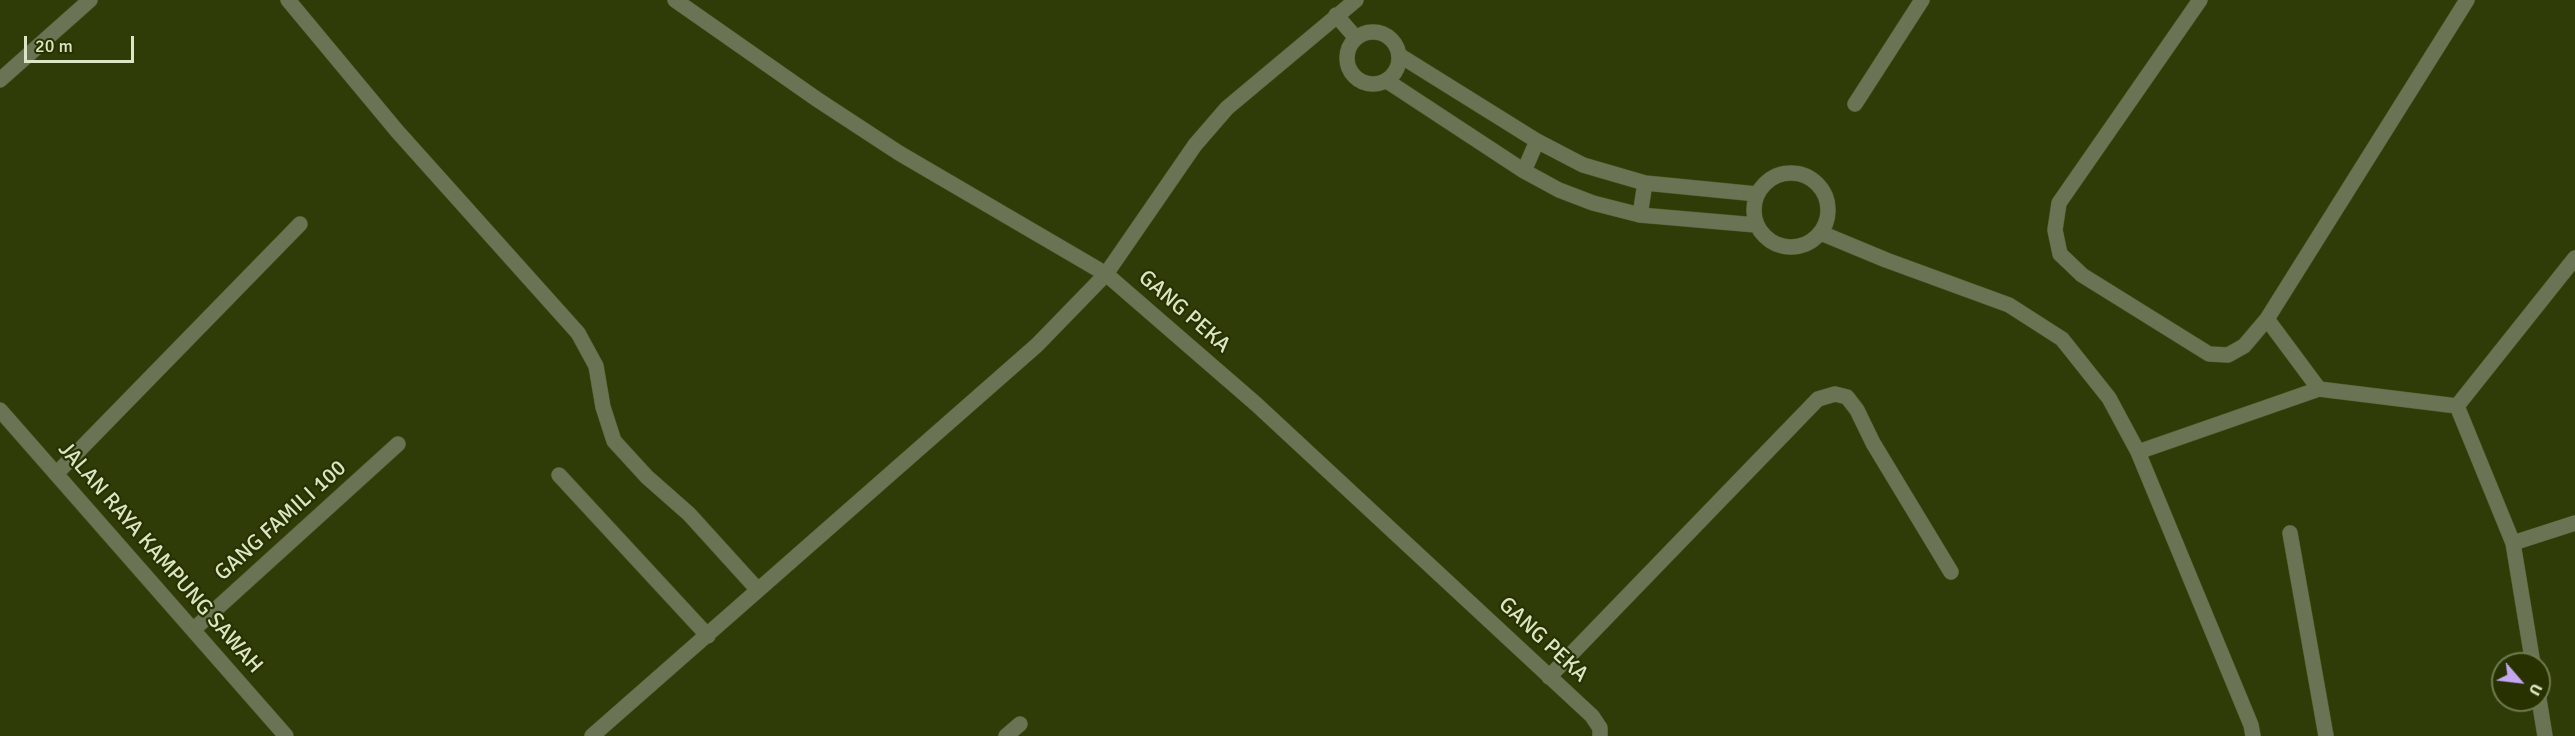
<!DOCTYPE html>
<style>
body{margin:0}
#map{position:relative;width:2575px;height:736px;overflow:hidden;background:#303c07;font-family:Signika,sans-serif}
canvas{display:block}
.north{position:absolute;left:2491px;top:652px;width:60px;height:60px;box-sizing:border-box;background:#273200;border:2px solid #6f7a4e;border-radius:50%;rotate:118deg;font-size:16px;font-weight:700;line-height:24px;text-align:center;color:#dbe6c4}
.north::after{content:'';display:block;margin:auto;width:21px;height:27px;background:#c4a7f1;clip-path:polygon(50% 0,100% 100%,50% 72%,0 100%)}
.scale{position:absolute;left:24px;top:36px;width:110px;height:27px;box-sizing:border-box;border:3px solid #dbe6c4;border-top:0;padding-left:8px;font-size:18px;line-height:21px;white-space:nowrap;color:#dbe6c4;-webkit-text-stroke:4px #273200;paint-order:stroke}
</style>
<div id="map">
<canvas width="2575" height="736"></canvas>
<div class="north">U</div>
<div class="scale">20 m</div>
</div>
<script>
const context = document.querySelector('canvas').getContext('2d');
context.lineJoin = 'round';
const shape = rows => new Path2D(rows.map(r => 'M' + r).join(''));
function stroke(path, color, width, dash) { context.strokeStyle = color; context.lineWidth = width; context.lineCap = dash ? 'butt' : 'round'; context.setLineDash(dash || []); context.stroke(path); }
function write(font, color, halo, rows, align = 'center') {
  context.font = font + ' Signika,sans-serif'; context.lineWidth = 4.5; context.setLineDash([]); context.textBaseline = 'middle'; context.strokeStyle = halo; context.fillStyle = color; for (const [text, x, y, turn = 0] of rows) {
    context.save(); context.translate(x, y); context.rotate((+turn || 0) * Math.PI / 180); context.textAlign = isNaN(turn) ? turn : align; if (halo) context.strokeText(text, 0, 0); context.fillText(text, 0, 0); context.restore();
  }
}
const minor = shape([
 [288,0,397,131,578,333,596,366,603,407,614,441,647,477,689,514,758,590],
 [675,0,818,100,899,153,1106,274,1256,404,1592,716,1600,728,1600,736],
 [2200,0,2059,203,2055,230,2060,254,2082,275,2209,354,2228,355,2244,346,2267,319],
 [1336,15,1356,38],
 '1347 58a26 26 0 1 1 52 0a26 26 0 1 1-52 0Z',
 [1399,55,1537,141,1583,165,1645,183,1757,194],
 [0,80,90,0],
 [1387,81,1524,171,1559,190,1593,203,1640,215,1756,225],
 [1855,104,1922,0],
 [1524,171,1537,141],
 '1754 210a37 37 0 1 1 74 0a37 37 0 1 1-74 0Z',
 [1640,215,1645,183],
 [1821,233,1886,260,2009,305,2062,339,2109,398,2138,452,2251,725,2253,736],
 [2319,389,2267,319,2467,0],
 [2457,406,2575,258],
 [0,410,286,736],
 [2138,452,2319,389,2457,406,2513,543,2533,664],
 [56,474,300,224],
 [559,475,708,636],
 [2290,533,2326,736],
 [2513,543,2575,523],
 [193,630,398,444],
 [1549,677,1818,399,1835,394,1847,397,1857,410,1873,443,1951,572],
 [2539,699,2545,736],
 [592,736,1037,345,1106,274,1195,145,1227,108,1356,0],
 [1006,736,1020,724]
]);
stroke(minor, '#4f5b29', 16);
stroke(minor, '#6a7454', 15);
write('22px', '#dbe6c4', '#273200', [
 ["GANG PEKA",1184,312,41],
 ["GANG FAMILI 100",281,521,-42],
 ["JALAN RAYA KAMPUNG SAWAH",160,558,49],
 ["GANG PEKA",1543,640,43]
]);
</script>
